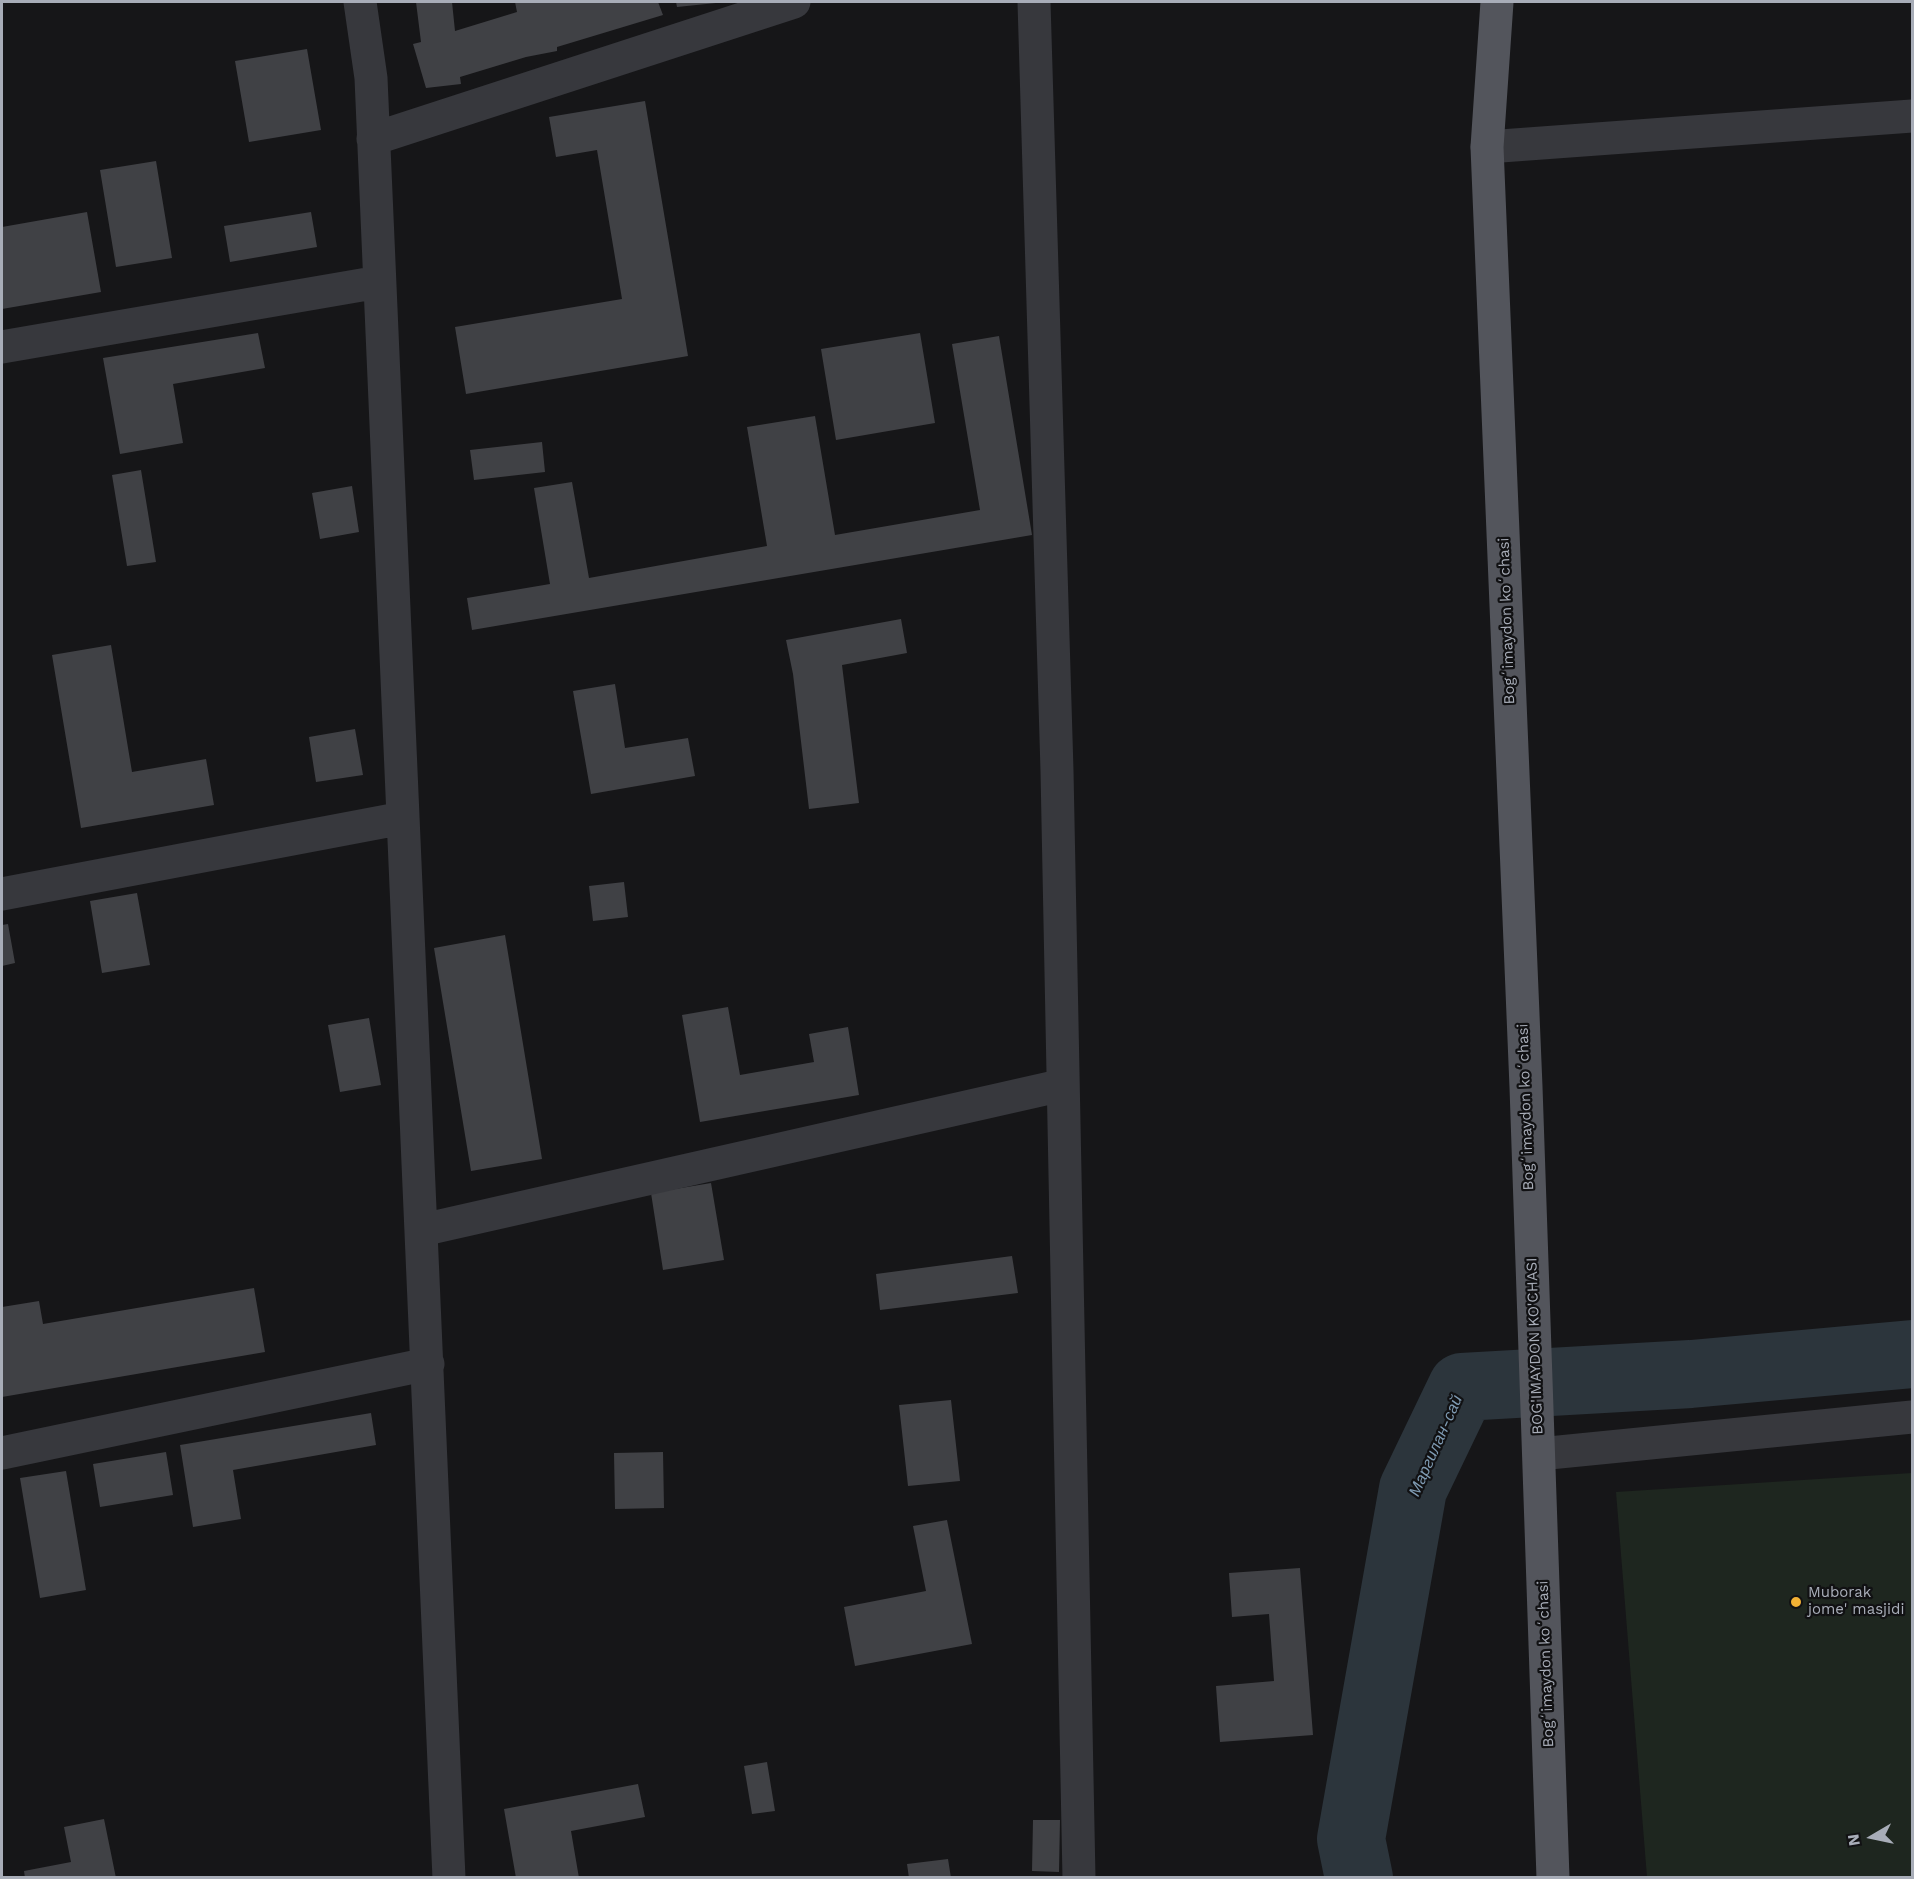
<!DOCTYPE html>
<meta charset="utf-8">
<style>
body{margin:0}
#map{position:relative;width:1914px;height:1879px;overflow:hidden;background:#161618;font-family:"Work Sans",sans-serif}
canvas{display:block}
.frame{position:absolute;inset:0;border:3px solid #a8adb8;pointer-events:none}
.north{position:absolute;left:1842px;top:1807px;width:60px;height:60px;-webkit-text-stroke:4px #111113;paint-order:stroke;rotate:261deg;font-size:16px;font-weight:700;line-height:24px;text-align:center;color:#a8adb8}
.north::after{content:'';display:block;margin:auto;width:21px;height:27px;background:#a8adb8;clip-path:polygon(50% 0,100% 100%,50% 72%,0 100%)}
</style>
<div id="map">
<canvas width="1914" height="1879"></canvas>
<div class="frame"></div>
<div class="north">N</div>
</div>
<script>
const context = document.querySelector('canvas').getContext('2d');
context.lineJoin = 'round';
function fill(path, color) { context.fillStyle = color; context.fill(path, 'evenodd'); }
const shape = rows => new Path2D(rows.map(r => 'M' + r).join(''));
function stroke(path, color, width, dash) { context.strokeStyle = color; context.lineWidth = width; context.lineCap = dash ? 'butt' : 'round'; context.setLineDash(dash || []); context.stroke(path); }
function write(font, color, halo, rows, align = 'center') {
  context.font = font + ' "Work Sans",sans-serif'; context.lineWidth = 4.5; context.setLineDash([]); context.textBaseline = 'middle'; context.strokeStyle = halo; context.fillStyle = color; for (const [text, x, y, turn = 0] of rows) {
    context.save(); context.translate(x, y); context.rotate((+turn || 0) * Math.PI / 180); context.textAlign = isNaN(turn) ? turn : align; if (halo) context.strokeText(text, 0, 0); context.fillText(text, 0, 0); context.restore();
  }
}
fill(shape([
 [1912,1473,1912,1877,1647,1877,1616,1492]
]), '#1e261f');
stroke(shape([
 [1359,1878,1351,1839,1413,1489,1462,1387,1691,1374,1912,1354]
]), '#2c353c', 68);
fill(shape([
 [416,2,452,2,455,31,517,12,515,2,658,2,663,15,557,47,557,51,526,57,460,77,461,84,426,88,413,44,421,42],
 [676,2,716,2,716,3,677,7],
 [307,49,321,130,249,142,235,61],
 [645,101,688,356,466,394,455,327,622,299,597,150,556,157,549,117],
 [156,161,172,258,116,267,100,170],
 [87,212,101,292,2,309,2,227],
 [311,212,317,247,230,262,224,226],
 [258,333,265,368,173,384,183,443,120,454,103,358],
 [920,333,935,423,836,440,821,349],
 [999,336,1032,535,472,630,467,598,550,584,534,488,572,482,589,578,767,546,747,427,815,416,835,535,980,510,952,344],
 [542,442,545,472,474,480,470,450],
 [141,470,156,562,127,566,112,475],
 [352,486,359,532,320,539,312,493],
 [901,619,907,653,842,665,859,803,809,809,793,674,786,640],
 [111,645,132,772,206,759,214,805,81,828,52,655],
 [615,684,625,748,688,738,695,776,591,794,573,691],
 [355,729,363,775,316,782,309,737],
 [624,882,628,917,593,921,589,886],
 [137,893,150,965,102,973,90,901],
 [8,924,15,963,2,966,2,925],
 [505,935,542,1159,471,1171,434,948],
 [728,1007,740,1075,814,1062,809,1034,848,1027,859,1095,700,1122,682,1015],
 [369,1018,381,1085,340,1092,328,1025],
 [711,1183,724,1260,663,1270,651,1193],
 [1012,1256,1018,1293,880,1310,876,1274],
 [254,1288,265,1352,2,1397,2,1307,39,1301,43,1324],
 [951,1400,960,1481,908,1486,899,1405],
 [371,1413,376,1445,233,1470,241,1519,193,1527,180,1445],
 [166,1452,173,1495,100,1507,93,1464],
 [663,1452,664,1508,615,1509,614,1453],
 [66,1471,86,1590,40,1598,20,1478],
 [947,1520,972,1644,855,1666,844,1607,926,1591,913,1526],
 [1300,1568,1313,1735,1220,1742,1216,1686,1274,1681,1269,1614,1232,1617,1229,1573],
 [767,1762,775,1811,752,1814,744,1766],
 [638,1784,645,1817,571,1831,579,1878,516,1878,504,1809],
 [104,1819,116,1878,25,1878,24,1871,71,1862,64,1827],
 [1033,1820,1060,1820,1059,1872,1032,1871],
 [948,1859,951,1878,909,1878,907,1864]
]), '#404145');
stroke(shape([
 [360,2,371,78,449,1878],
 [1034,2,1057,771,1079,1878],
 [373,139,794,2],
 [1487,147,1912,116],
 [2,347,379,282],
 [2,894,403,818],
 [422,1230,1063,1085],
 [2,1453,428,1364],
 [1539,1454,1912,1417]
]), '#37383d', 33);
stroke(shape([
 [1497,2,1487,147,1526,1087,1553,1878]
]), '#53555c', 33);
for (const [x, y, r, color] of [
 [1796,1602,6,"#f2b134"]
]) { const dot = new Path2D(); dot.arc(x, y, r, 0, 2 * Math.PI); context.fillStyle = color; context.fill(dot); stroke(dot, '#111113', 2); }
write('15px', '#a8adb8', '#111113', [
 ["Bogʻimaydon koʻchasi",1507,621,-92],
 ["Bogʻimaydon koʻchasi",1526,1107,-92],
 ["BOG'IMAYDON KO'CHASI",1535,1346,-92],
 ["Bogʻimaydon koʻchasi",1546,1664,-92]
]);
write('15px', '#a8adb8', '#111113', [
 ["Muborak",1808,1593],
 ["jome' masjidi",1808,1610]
], 'left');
write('italic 16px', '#7f9bb3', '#111113', [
 ["Маргилан-сай",1436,1446,-66]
]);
</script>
